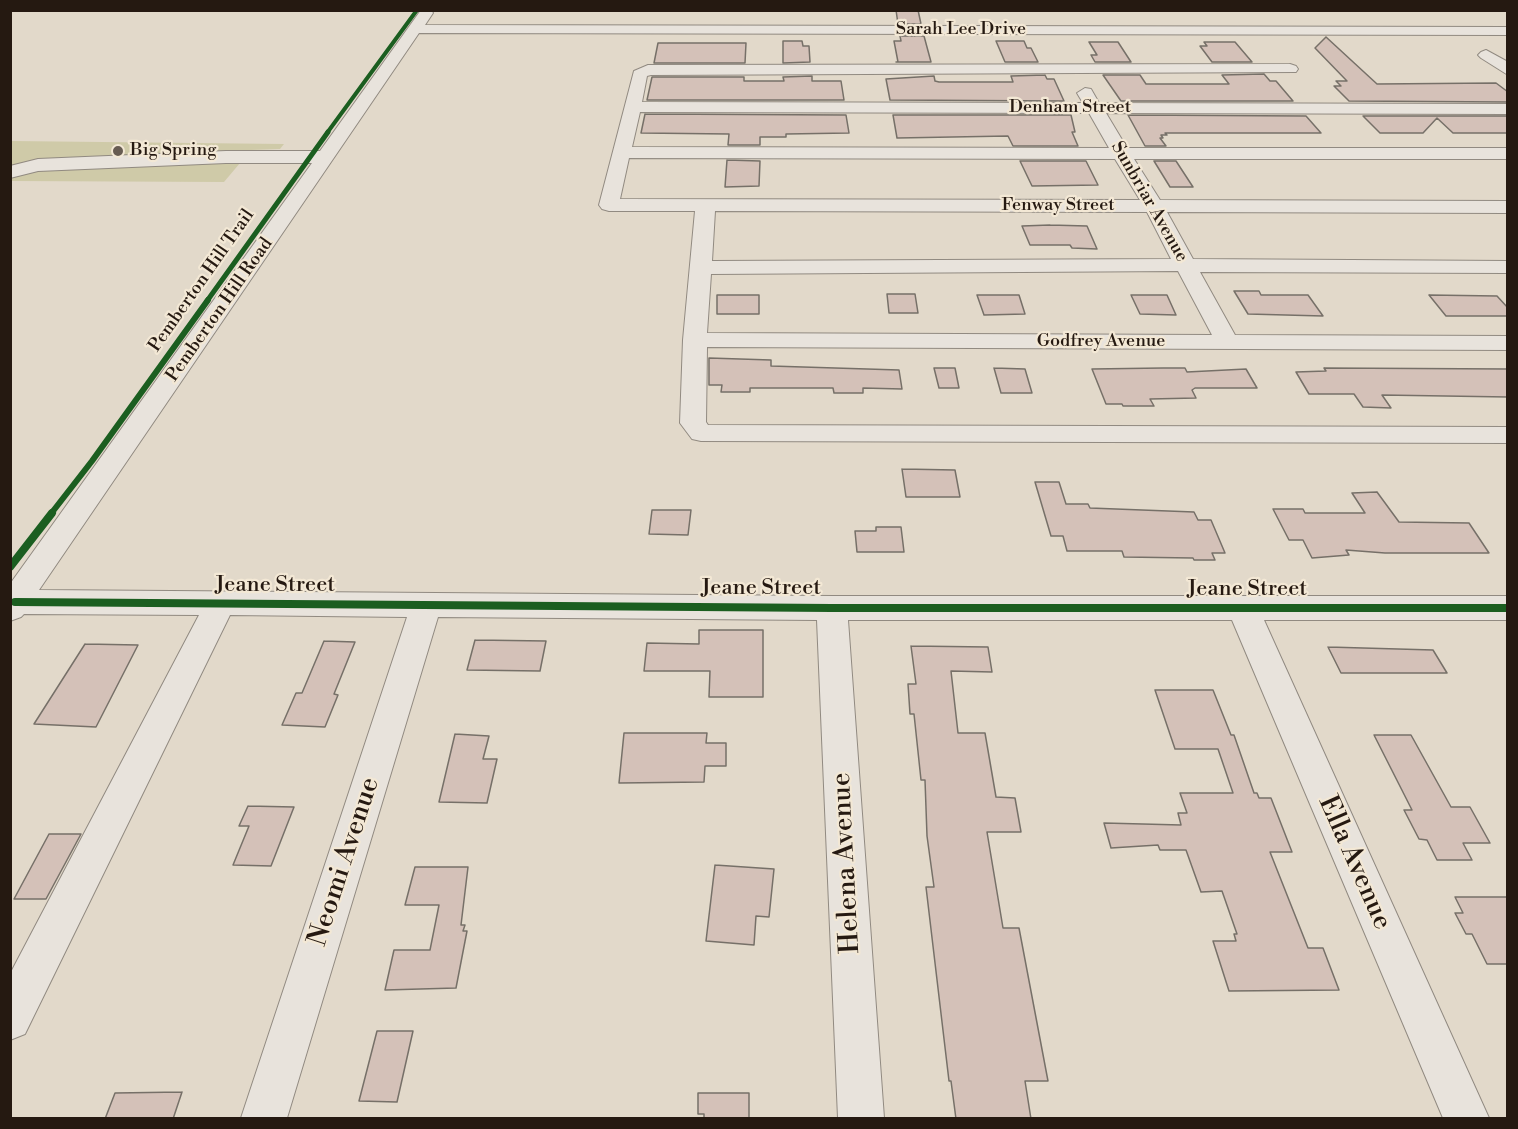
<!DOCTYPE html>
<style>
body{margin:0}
#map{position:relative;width:1518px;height:1129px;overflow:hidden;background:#e2d9ca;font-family:"Libre Bodoni",serif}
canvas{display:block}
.frame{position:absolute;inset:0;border:12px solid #251911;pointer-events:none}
</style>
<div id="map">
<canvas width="1518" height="1129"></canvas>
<div class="frame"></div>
</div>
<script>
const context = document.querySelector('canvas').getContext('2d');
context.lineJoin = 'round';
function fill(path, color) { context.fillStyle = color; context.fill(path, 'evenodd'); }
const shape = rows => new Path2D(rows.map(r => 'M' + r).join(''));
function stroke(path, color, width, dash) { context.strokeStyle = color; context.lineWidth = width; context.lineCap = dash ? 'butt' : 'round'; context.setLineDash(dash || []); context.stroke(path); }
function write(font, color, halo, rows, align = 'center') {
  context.font = font + ' "Libre Bodoni",serif'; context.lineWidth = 4.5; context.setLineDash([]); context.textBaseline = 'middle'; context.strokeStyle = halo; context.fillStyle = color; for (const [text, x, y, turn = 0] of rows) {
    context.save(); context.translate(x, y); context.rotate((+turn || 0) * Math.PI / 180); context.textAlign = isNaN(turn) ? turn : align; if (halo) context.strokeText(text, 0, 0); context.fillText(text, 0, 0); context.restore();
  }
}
fill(shape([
 [11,141,284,144,280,149,251,150,224,182,11,181]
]), '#cfcaa8');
const building = shape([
 [896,10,918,10,921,24,898,24,896,10],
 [900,36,924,36,931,62,896,62,898,62,894,41,901,41,900,36],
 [1326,37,1377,84,1496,83,1508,92,1508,102,1349,101,1334,86,1341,86,1336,81,1347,81,1315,48,1326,37],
 [783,41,802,41,803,46,809,46,810,62,783,63,783,41],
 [996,41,1024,41,1027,48,1031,48,1038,62,1005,62,996,41],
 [1089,42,1118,42,1131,62,1095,62,1091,55,1097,55,1089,42],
 [1204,42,1235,42,1252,62,1212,62,1200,46,1207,46,1204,42],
 [658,43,746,43,745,63,654,63,658,43],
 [1264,74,1270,81,1276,81,1293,101,1121,101,1103,75,1140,75,1146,84,1229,84,1222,75,1264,74],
 [1045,75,1047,79,1054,79,1064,101,890,100,886,79,934,76,935,81,939,82,1013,82,1011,76,1045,75],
 [812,76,812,81,841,81,844,100,647,100,652,77,744,77,744,81,784,81,783,77,812,76],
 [645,114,846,115,849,133,786,134,786,137,760,137,760,145,728,145,729,134,641,133,645,114],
 [893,115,1071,115,1075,132,1072,132,1078,146,1013,146,1008,136,897,138,893,115],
 [1128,115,1306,116,1321,133,1165,133,1167,135,1161,135,1163,138,1160,138,1166,146,1145,146,1128,115],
 [1363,116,1508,116,1508,133,1453,133,1437,118,1423,133,1380,133,1363,116],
 [727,160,760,161,759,186,725,187,727,160],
 [1020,161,1086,161,1098,185,1032,186,1020,161],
 [1154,161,1176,161,1193,187,1170,187,1154,161],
 [1050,225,1087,226,1097,249,1072,248,1070,245,1030,245,1022,226,1050,225],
 [1234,291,1259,291,1261,295,1308,295,1323,316,1248,314,1234,291],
 [887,294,915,294,918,313,889,313,887,294],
 [717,295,759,295,759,314,717,314,717,295],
 [977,295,1019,295,1025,314,984,315,977,295],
 [1131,295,1167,295,1176,315,1140,314,1131,295],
 [1429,295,1497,296,1508,308,1508,316,1446,316,1429,295],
 [709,358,771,360,771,366,899,370,902,389,863,388,863,393,834,393,833,388,750,388,750,392,721,392,722,385,709,385,709,358],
 [934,368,955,368,959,388,939,388,934,368],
 [994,368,1025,369,1032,393,1001,393,994,368],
 [1163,368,1185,368,1187,372,1246,369,1257,388,1195,388,1192,390,1196,398,1150,399,1154,406,1123,406,1122,404,1106,404,1092,369,1163,368],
 [1324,368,1508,369,1508,397,1382,395,1391,408,1363,407,1354,394,1309,394,1296,372,1326,371,1324,368],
 [902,469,955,470,960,497,906,497,902,469],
 [1035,482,1059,482,1066,504,1088,504,1090,508,1194,512,1198,520,1211,520,1225,553,1212,553,1215,560,1194,560,1193,558,1124,557,1122,551,1067,551,1063,536,1051,536,1035,482],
 [1377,492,1399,522,1469,523,1489,553,1385,553,1346,550,1349,555,1312,558,1303,540,1289,540,1273,509,1303,509,1305,513,1365,513,1352,493,1377,492],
 [652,510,691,510,688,535,649,534,652,510],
 [876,527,901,527,904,552,857,552,855,531,876,531,876,527],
 [699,630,763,630,763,697,709,697,710,671,644,671,647,643,699,644,699,630],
 [475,640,546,641,540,671,467,670,475,640],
 [324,641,355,642,334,694,338,695,325,727,282,725,296,693,302,693,324,641],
 [85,644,138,645,96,727,34,724,85,644],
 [911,646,988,647,992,672,951,671,958,733,985,733,996,797,1015,798,1021,832,987,832,1003,928,1019,928,1048,1081,1025,1081,1031,1119,956,1119,951,1081,949,1081,926,887,934,887,927,836,925,780,921,780,914,714,910,714,908,684,916,684,911,646],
 [1328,647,1433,650,1447,673,1341,673,1328,647],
 [1155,690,1213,690,1231,735,1234,735,1254,793,1257,793,1259,798,1271,798,1292,852,1270,852,1308,948,1323,948,1339,990,1229,991,1213,941,1236,941,1234,934,1237,934,1222,891,1201,892,1186,850,1160,850,1158,845,1111,848,1104,823,1181,825,1178,813,1187,813,1180,793,1233,793,1218,749,1175,749,1155,690],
 [624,733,707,733,706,743,726,743,726,766,705,766,704,782,619,783,624,733],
 [455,734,489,736,483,759,497,759,487,803,439,802,455,734],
 [1374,735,1411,735,1451,807,1470,807,1490,843,1463,843,1472,860,1437,860,1427,840,1419,839,1404,810,1412,810,1374,735],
 [248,806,294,807,271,866,233,865,249,826,239,826,248,806],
 [49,834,81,834,46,899,14,899,49,834],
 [715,865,774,869,769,917,756,916,754,945,706,941,715,865],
 [415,867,468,867,461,925,465,925,463,931,467,931,456,988,385,990,394,950,430,950,439,905,405,905,415,867],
 [1455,897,1508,897,1508,964,1487,964,1472,934,1466,934,1455,913,1463,913,1455,897],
 [377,1031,413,1031,397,1102,359,1101,377,1031],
 [182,1092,173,1119,105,1119,115,1093,182,1092],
 [698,1093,749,1093,749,1119,704,1119,704,1114,698,1114,698,1093]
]);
fill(building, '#d4c1b8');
stroke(building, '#767068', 1.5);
const minor = shape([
 [421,10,431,10,433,13,425,25,1508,27,1508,35,419,33,39,590,832,596,1508,596,1508,620,1264,620,1489,1118,1443,1118,1232,620,848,620,884,1118,838,1118,817,620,438,617,287,1118,241,1118,407,617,230,615,25,1034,10,1040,10,974,199,615,24,614,21,617,10,621,10,584,312,163,226,163,38,171,10,178,10,166,38,159,226,151,320,151,421,10],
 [1486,50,1508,62,1508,75,1481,58,1478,55,1481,52,1486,50],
 [1290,64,1296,66,1298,69,1296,72,651,75,647,76,642,102,1083,103,1077,93,1085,88,1091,89,1099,103,1508,104,1508,114,1106,113,1127,148,1508,148,1508,159,1134,159,1160,200,1508,201,1508,213,1167,212,1193,259,1508,261,1508,273,1200,272,1235,335,1508,336,1508,350,707,347,706,422,708,425,1508,427,1508,443,701,441,692,439,680,423,683,340,695,211,609,211,602,209,599,205,634,71,648,65,1290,64],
 [640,112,1089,113,1109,148,632,147,640,112],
 [629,158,1115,159,1140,200,620,199,629,158],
 [715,211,1147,212,1171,259,712,261,715,211],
 [1178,271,1212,335,707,333,711,274,1178,271]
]);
stroke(minor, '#918a81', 2);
fill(minor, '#e8e3dc');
stroke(shape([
 [327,133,417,10]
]), '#1b5e20', 4);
stroke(shape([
 [207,301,328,132]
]), '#1b5e20', 5);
stroke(shape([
 [50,515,92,461,208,300]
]), '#1b5e20', 6);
stroke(shape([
 [10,567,52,513],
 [15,602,832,608,1508,608]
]), '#1b5e20', 8);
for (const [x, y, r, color] of [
 [118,151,6,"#675c52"]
]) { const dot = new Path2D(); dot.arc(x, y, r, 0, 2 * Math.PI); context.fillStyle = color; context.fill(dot); stroke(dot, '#f3e8d5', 2); }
write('18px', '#251911', '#f3e8d5', [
 ["Sarah Lee Drive",961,30],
 ["Denham Street",1070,108],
 ["Sunbriar Avenue",1149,202,60],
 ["Fenway Street",1058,206],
 ["Pemberton Hill Trail",202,281,-55],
 ["Pemberton Hill Road",220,310,-55],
 ["Godfrey Avenue",1101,342]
]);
write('18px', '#251911', '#f3e8d5', [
 ["Big Spring",130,151]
], 'left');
write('22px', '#251911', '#f3e8d5', [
 ["Jeane Street",275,586],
 ["Jeane Street",761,589],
 ["Jeane Street",1247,590]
]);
write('27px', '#251911', '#f3e8d5', [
 ["Neomi Avenue",345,862,-72],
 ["Helena Avenue",847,863,-93],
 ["Ella Avenue",1354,863,66]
]);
</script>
